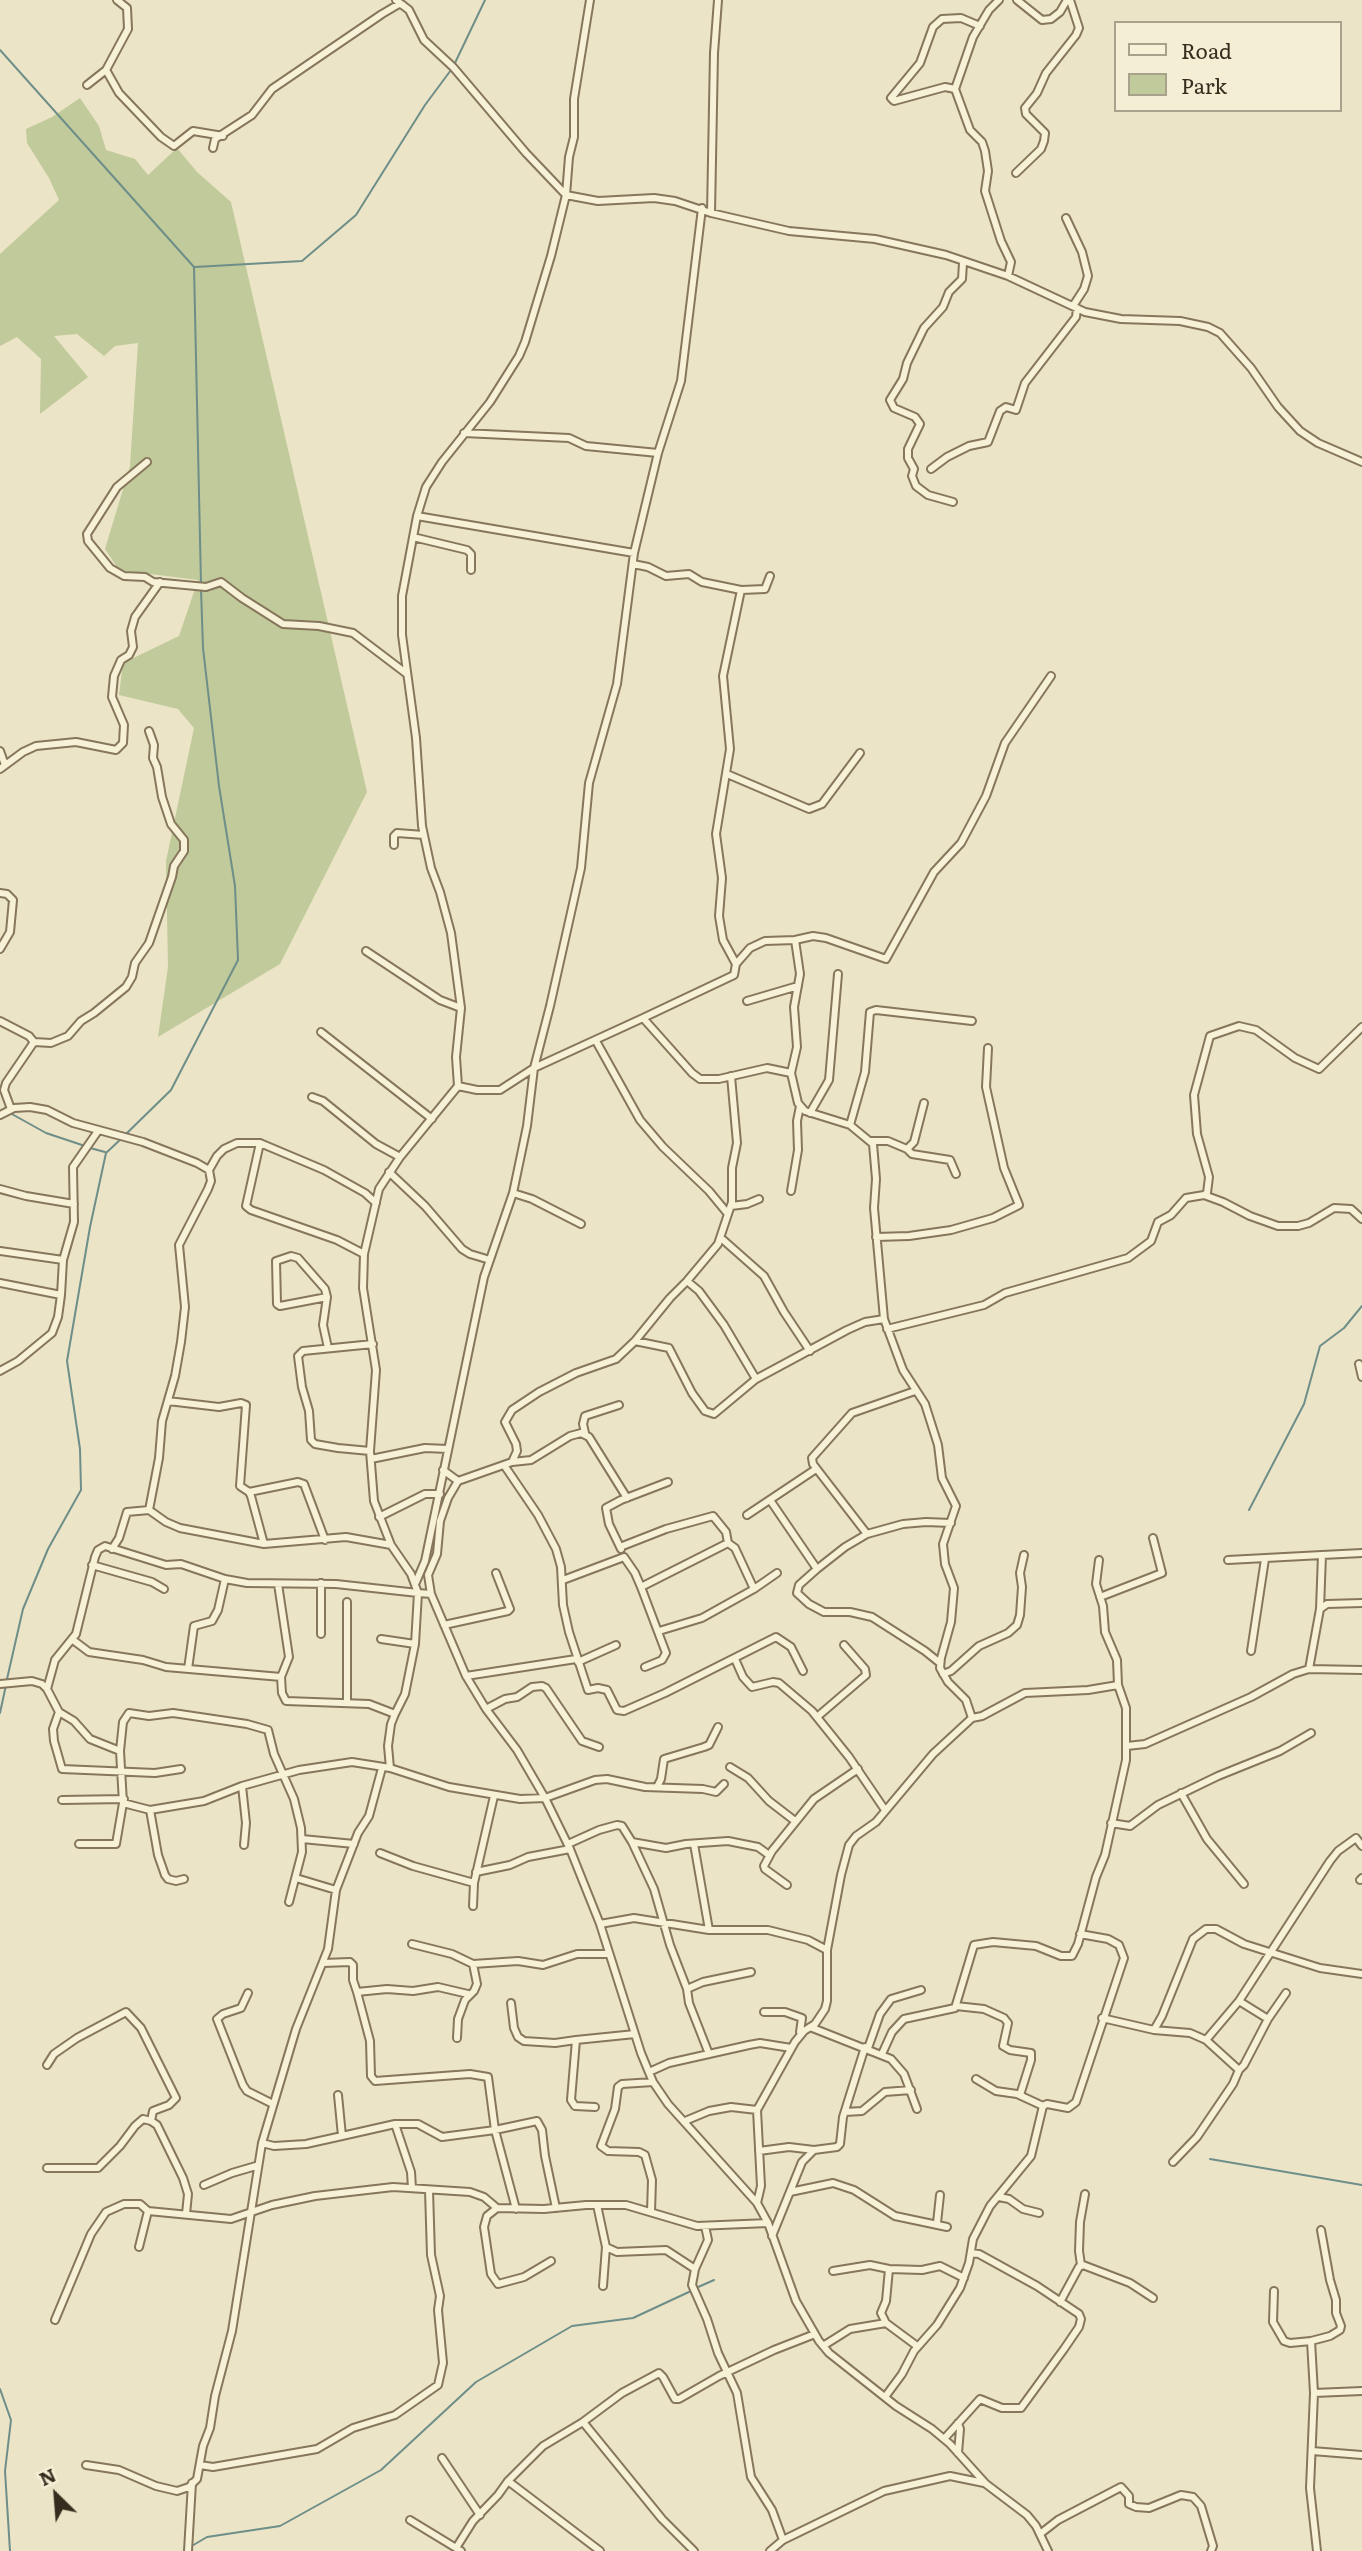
<!DOCTYPE html>
<style>
body{margin:0}
#map{position:relative;width:1362px;height:2551px;overflow:hidden;background:#ece4c6;font-family:Literata,serif}
canvas{display:block}
.legend{position:absolute;left:1114px;top:21px;width:228px;height:91px;box-sizing:border-box;background:#f4eed5;border:2px solid #a8a18c;margin:0;padding:9px 12px;list-style:none;font-size:21px;color:#372d1f}
.legend li{display:flex;align-items:center;gap:14px;height:35px}
.legend b{width:35px;border:2px solid #a8a18c}
.north{position:absolute;left:21px;top:2460px;width:70px;height:70px;-webkit-text-stroke:5px #f4eed5;paint-order:stroke;rotate:335deg;font-size:19px;font-weight:700;line-height:28px;text-align:center;color:#372d1f}
.north::after{content:'';display:block;margin:auto;width:24px;height:32px;background:#372d1f;clip-path:polygon(50% 0,100% 100%,50% 72%,0 100%)}
</style>
<div id="map">
<canvas width="1362" height="2551"></canvas>
<ul class="legend">
<li><b style="height:9px;background:#f7f1d8"></b>Road</li>
<li><b style="height:19px;background:#c0ca9a"></b>Park</li>
</ul>
<div class="north">N</div>
</div>
<script>
const context = document.querySelector('canvas').getContext('2d');
context.lineJoin = 'round';
function fill(path, color) { context.fillStyle = color; context.fill(path, 'evenodd'); }
const shape = rows => new Path2D(rows.map(r => 'M' + r).join(''));
function stroke(path, color, width, dash) { context.strokeStyle = color; context.lineWidth = width; context.lineCap = dash ? 'butt' : 'round'; context.setLineDash(dash || []); context.stroke(path); }
fill(shape([
 [80,98,99,126,106,150,135,159,148,175,177,148,197,172,231,202,367,792,280,964,158,1037,168,967,166,861,194,728,178,709,119,695,123,663,179,636,198,580,119,570,105,549,130,466,138,343,115,346,104,356,77,334,54,336,88,377,40,414,41,359,17,337,0,346,0,254,59,200,49,178,27,143,26,129,52,117]
]), '#c0ca9a');
stroke(shape([
 [0,50,194,267,201,584],
 [454,65,485,0],
 [195,267,302,261,356,215,425,105,451,70],
 [10,1113,46,1133,85,1146],
 [126,1134,171,1090,238,960,235,886,219,786,203,648,201,589],
 [90,1148,105,1152],
 [1249,1510,1304,1404,1320,1346,1344,1328,1362,1306],
 [7,1679,23,1609,48,1549,81,1490,80,1449,67,1361,90,1227,106,1153,122,1138],
 [0,1713,6,1685],
 [1210,2159,1362,2185],
 [696,2288,714,2280],
 [0,2389,11,2420,5,2471,10,2551],
 [190,2547,207,2537,280,2526,381,2470,476,2382,572,2326,633,2318,691,2291]
]), '#6e8e89', 2);
const street = shape([
 [117,0,127,8,128,29,106,70,119,93,161,137,174,146,193,131,223,136],
 [396,0,409,10,424,40,453,67,526,153,566,195,598,201,654,198,675,201,711,213,789,231,875,239,946,255,1008,276,1085,312,1121,319,1180,321,1208,327,1220,333,1251,368,1278,407,1300,431,1318,443,1362,462],
 [590,0,574,99,574,137,569,157,566,195,551,256,525,342,519,356,490,402,442,462,426,487,417,516,402,596,402,635,416,738,422,826,431,868,440,892,451,933,461,1008,456,1057,458,1086,400,1157,379,1189,364,1254,363,1288,376,1370,370,1451,374,1501,391,1545,411,1574,418,1593,431,1594,466,1676,486,1709,517,1750,545,1798,570,1849,600,1924,641,2053,653,2082,668,2104,757,2203,768,2223,796,2301,819,2341,829,2353,896,2406,932,2429,950,2444,986,2484,1027,2515,1036,2526,1048,2551],
 [999,0,989,10,973,37,955,89,970,130,982,142,985,151,988,171,985,191,1001,241,1011,262,1008,276],
 [1017,0,1042,20,1051,19,1060,12,1067,0],
 [87,85,106,70],
 [955,89,945,87,894,101,891,98,920,63,933,27,942,19,961,18,980,26],
 [213,148,215,139,252,115,272,89,382,14,399,4,403,5],
 [1016,173,1041,149,1044,141,1045,133,1026,114,1025,108,1037,93,1046,73,1076,35,1079,28,1070,0],
 [711,213,714,53,718,0],
 [1066,218,1082,252,1088,276,1084,289,1073,306],
 [464,433,569,438,586,446,658,453],
 [147,462,117,487,87,534,88,541,110,568,124,576,145,577,153,582,206,587,221,582,242,598,283,624,319,626,353,633,407,674],
 [931,469,947,457,969,446,988,442,1000,411,1006,407,1016,410,1025,383,1076,317,1077,308],
 [953,502,928,495,916,486,912,476,914,469,908,458,908,449,920,424,915,417,894,408,890,400,903,379,907,363,924,328,943,307,949,292,962,279,963,263],
 [417,516,634,553],
 [413,537,467,550,471,554,471,570],
 [633,564,648,567,666,576,689,574,702,582,741,590,765,589,770,576],
 [0,751,5,765],
 [0,769,23,752,36,746,76,742,116,750,123,743,124,725,112,697,114,676,121,660,129,655,133,647,131,631,135,617,160,582],
 [727,774,809,809,822,804,860,753],
 [394,845,394,836,397,833,424,835],
 [0,893,7,894,13,900,10,932,0,949],
 [795,940,813,936,826,938,886,959,934,872,961,843,986,796,1005,743,1051,676],
 [366,951,440,1000,461,1008],
 [736,964,723,940,719,916,722,878,716,834,730,749,723,676,741,590],
 [747,1001,798,986],
 [643,1018,734,975,736,964,750,948,765,941,795,940,800,974,794,1007,797,1047,791,1073],
 [0,1021,29,1036,34,1042,6,1083,4,1090,11,1109],
 [321,1032,432,1119],
 [596,1041,640,1120,663,1147,709,1191,728,1214],
 [34,1042,51,1043,68,1036,81,1021,94,1013,126,987,132,977,135,963,149,943,172,877,174,866,184,851,184,840,171,824,162,797,157,767,153,758,154,745,149,731],
 [731,1076,737,1143,732,1168,732,1202,718,1244,687,1281,699,1291,724,1325,756,1379],
 [458,1086,477,1090,500,1090,534,1068,643,1018,692,1073,700,1079,719,1079,767,1068,791,1073,798,1103,805,1111,850,1125,873,1144,876,1179,874,1208,884,1319,903,1370,925,1404,938,1445,942,1478,956,1506,943,1544,945,1564,954,1588,951,1622,941,1658,940,1668,948,1682,966,1700,972,1718,933,1754,876,1822,856,1836,849,1845,841,1875,827,1950,827,2001,825,2009,815,2024,804,2031,795,2042,757,2110,761,2186,757,2203],
 [312,1097,323,1101,376,1144,400,1157],
 [810,1113,829,1080,838,974],
 [0,1115,14,1108,30,1107,47,1110,73,1123,143,1142,197,1163,209,1170,217,1156,224,1149,237,1143,260,1143,324,1170,365,1193,376,1203],
 [850,1125,865,1072,870,1012,876,1010,972,1021],
 [872,1141,888,1141,907,1149,912,1154,950,1160,956,1174],
 [260,1143,246,1206,251,1210,337,1240,364,1254],
 [907,1149,914,1142,924,1103],
 [209,1170,211,1181,208,1189,179,1245,185,1307,181,1342,175,1376,162,1421,159,1458,149,1510,166,1522,180,1528,264,1544,346,1537,391,1545],
 [389,1172,425,1206,462,1249,470,1254,490,1260],
 [0,1189,26,1196,74,1204],
 [791,1191,798,1150,797,1121,800,1106],
 [513,1193,532,1199,581,1224],
 [1204,1195,1207,1193,1209,1177,1197,1134,1194,1095,1210,1036,1239,1026,1256,1030,1295,1058,1319,1069,1362,1027],
 [731,1206,747,1204,759,1199],
 [876,1237,909,1236,951,1230,993,1218,1019,1205,1004,1168,986,1087,988,1048],
 [721,1238,764,1276,784,1312,810,1351],
 [0,1251,63,1260],
 [0,1283,61,1295,63,1260,74,1222,73,1167,98,1131],
 [327,1297,325,1289,298,1258,291,1256,276,1261,277,1304,280,1306,327,1297,323,1325,328,1348],
 [887,1329,984,1305,1005,1293,1128,1258,1151,1241,1158,1222,1171,1215,1186,1198,1204,1195,1223,1202,1250,1216,1278,1226,1298,1226,1309,1223,1334,1208,1351,1209,1362,1219],
 [635,1341,670,1298,687,1281],
 [1359,1364,1362,1377],
 [0,1371,18,1361,52,1333,58,1317,61,1295],
 [915,1391,852,1413,812,1458,813,1464,867,1534,845,1547,817,1569,799,1585,797,1593,809,1604,824,1612,850,1612,872,1617,925,1651,940,1663],
 [168,1401,219,1407,241,1403,246,1405,240,1486,249,1492,251,1496,264,1544],
 [585,1433,583,1424,585,1416,619,1405],
 [370,1451,338,1448,315,1444,311,1440,309,1411,302,1387,298,1356,303,1351,373,1344],
 [371,1459,425,1448,448,1449],
 [512,1462,517,1451,516,1444,505,1422,512,1410,539,1392,576,1373,616,1359,635,1341,669,1348,692,1393,705,1411,714,1414,756,1379,847,1330,865,1322,884,1319],
 [504,1465,538,1515,556,1549,561,1567,563,1605,569,1632,588,1690,598,1688,607,1690,617,1710,624,1711,665,1693,776,1637,791,1647,803,1671],
 [443,1470,458,1481],
 [249,1492,298,1482,304,1484,325,1540],
 [770,1500,817,1569],
 [747,1515,816,1469],
 [379,1517,425,1494,440,1494],
 [867,1534,903,1524,926,1522,951,1523],
 [620,1547,666,1529,713,1516,726,1532,728,1543],
 [112,1549,119,1538,127,1512,149,1510],
 [621,1549,609,1524,606,1508,621,1500,668,1482],
 [1228,1560,1322,1555],
 [92,1565,152,1582,164,1589],
 [563,1580,624,1557,635,1573,641,1587,666,1653,662,1660,645,1667],
 [416,1582,425,1561,484,1277,513,1193,527,1126,534,1068,550,1006,581,868,589,783,617,684,634,553,658,453,681,381,702,208],
 [321,1583,321,1634],
 [641,1587,728,1543,735,1548,754,1589,702,1618,659,1631],
 [754,1589,777,1573],
 [431,1594,428,1575,437,1554,440,1521,448,1498,458,1481,512,1462,531,1460,570,1436,581,1433,589,1437,627,1498],
 [1100,1597,1162,1573,1153,1538],
 [1320,1609,1327,1604,1362,1603],
 [444,1625,508,1611,510,1609,496,1573],
 [381,1639,415,1644],
 [73,1640,89,1652,143,1660,166,1667,281,1677,289,1657,278,1584],
 [1251,1651,1265,1559],
 [735,1659,743,1677,752,1687,773,1682,779,1683,812,1711,849,1757,885,1810],
 [578,1662,616,1645],
 [188,1669,194,1626,212,1621,218,1610,225,1579],
 [1309,1669,1362,1670],
 [943,1674,951,1671,979,1646,1008,1633,1017,1625,1020,1615,1022,1587,1020,1573,1024,1555],
 [466,1676,576,1659],
 [281,1677,282,1693,286,1701,369,1704,395,1714,391,1724,388,1746,390,1768],
 [0,1684,32,1681,42,1684,47,1689,59,1712,74,1721,90,1739,120,1751,123,1803,150,1810,204,1801,242,1786,299,1770,352,1762,390,1768,449,1787,520,1799,545,1798,595,1780,607,1779,645,1787,703,1789,716,1792,724,1784],
 [47,1689,55,1660,76,1634,95,1557,98,1550,105,1546,166,1565,181,1564,225,1579,247,1583,336,1584,418,1593,415,1644,405,1694,395,1714],
 [347,1703,347,1602],
 [486,1709,505,1699,517,1697,532,1687,542,1686,546,1688,582,1741,599,1747],
 [59,1712,53,1729,54,1741,62,1769,155,1773,181,1769],
 [817,1717,866,1675,865,1669,844,1645],
 [972,1718,982,1716,1025,1693,1088,1690,1118,1685,1117,1660,1105,1632,1103,1606,1096,1584,1099,1560],
 [1127,1746,1145,1744,1251,1697,1293,1674,1309,1669,1320,1609,1322,1555,1362,1553],
 [120,1751,123,1722,129,1713,149,1716,173,1713,247,1724,268,1730,274,1754,294,1799,301,1828,302,1852,289,1902],
 [730,1767,748,1778,769,1801,795,1821],
 [242,1786,246,1823,244,1845],
 [657,1787,661,1779,664,1759,704,1747,709,1745,718,1727],
 [1181,1793,1207,1839,1244,1884],
 [62,1800,124,1799],
 [150,1810,158,1855,165,1875,168,1879,176,1881,184,1879],
 [1111,1823,1130,1826,1158,1805,1218,1776,1280,1751,1311,1733],
 [302,1839,354,1844],
 [632,1842,654,1889,670,1945,687,1989],
 [79,1844,116,1844,123,1803],
 [568,1844,599,1830,617,1825,622,1826,632,1842,666,1848,686,1844,728,1841,758,1847,769,1855],
 [694,1844,709,1930],
 [380,1853,413,1866,474,1883],
 [476,1872,510,1865,528,1857,570,1849],
 [296,1878,336,1890],
 [1360,1880,1362,1878],
 [787,1885,765,1869,764,1866,772,1851,814,1799,858,1769],
 [473,1906,474,1883,494,1796],
 [600,1924,634,1918,709,1930,768,1930,808,1940,827,1950],
 [412,1944,452,1954,473,1964,518,1961,543,1965,577,1954,609,1954],
 [323,1963,350,1962,353,1965,353,1980,357,1992,387,1989,413,1991,438,1987,468,1994],
 [357,1992,370,2041,371,2076,375,2081,470,2074,488,2077,495,2130,516,2209],
 [248,1993,241,2008,223,2014,217,2019,243,2085,247,2091,273,2104],
 [1239,2001,1268,2019],
 [511,2003,514,2028,518,2037,524,2041,555,2043,576,2040],
 [956,2006,984,2009,1004,2018,1008,2023,1003,2046,1010,2050,1031,2053,1031,2060,1020,2095],
 [764,2012,785,2012,802,2018,800,2032],
 [1102,2018,1154,2030,1162,2016,1193,1939,1206,1929,1216,1929,1244,1944,1320,1968,1362,1974],
 [810,2027,891,2059,904,2074,917,2109],
 [1154,2030,1190,2033,1206,2040,1239,2070,1244,2065,1268,2019,1286,1993],
 [457,2038,458,2019,465,2000,474,1991,477,1984,473,1964],
 [1206,2040,1239,2001,1330,1861,1338,1851,1356,1838,1362,1846],
 [868,2048,880,2014,891,1999,921,1990],
 [709,2054,689,2003,687,1989,703,1982,751,1972],
 [882,2054,892,2032,904,2019,955,2008,974,1945,993,1942,1036,1946,1061,1956,1072,1956,1078,1944,1096,1877,1105,1855,1126,1760,1126,1708,1118,1685],
 [47,2065,54,2054,77,2038,126,2012,141,2028,176,2098,169,2105,153,2111,151,2121],
 [649,2072,669,2063,749,2045,760,2043,791,2048],
 [976,2079,996,2091,1017,2094,1043,2106],
 [338,2095,342,2136,395,2124,411,2172,412,2188],
 [595,2107,575,2106,571,2100,576,2040,635,2034],
 [845,2112,862,2111,885,2092,911,2090],
 [685,2121,709,2111,731,2107,757,2110],
 [395,2124,418,2124,442,2137,495,2130,537,2121,542,2130,545,2156,556,2208],
 [262,2143,274,2146,306,2144,342,2136],
 [759,2151,789,2147,814,2150],
 [1173,2162,1197,2137,1233,2084,1239,2070],
 [47,2168,98,2168,120,2146,135,2126,143,2119,151,2121,157,2125,183,2178,188,2194,186,2214],
 [204,2185,232,2173,256,2166],
 [790,2192,833,2183,854,2190,895,2216,947,2227],
 [999,2197,1009,2199,1023,2209,1039,2213],
 [597,2205,606,2247,617,2252,666,2250,695,2269],
 [497,2208,487,2216,484,2227,491,2274,498,2284,524,2277,551,2261],
 [651,2212,652,2180,645,2155,639,2152,608,2151,601,2146,615,2109,618,2087,622,2084,653,2082],
 [937,2223,940,2195],
 [705,2226,708,2240,695,2269,692,2285,707,2319,718,2353,737,2393,751,2477,772,2510,783,2540],
 [772,2236,802,2162,814,2150,837,2147,840,2144,843,2117,865,2047],
 [139,2247,148,2211],
 [1081,2265,1079,2251,1080,2222,1085,2194],
 [833,2271,870,2265,889,2269,922,2270,940,2266,964,2278],
 [603,2286,606,2247],
 [1274,2291,1273,2322,1284,2341,1290,2343,1311,2341,1314,2393,1310,2488,1317,2551],
 [1060,2302,1079,2267,1083,2265,1130,2283,1153,2298],
 [55,2320,91,2234,106,2212,124,2204,140,2204,148,2211,231,2219,272,2205,315,2196,393,2187,470,2192,484,2197,497,2208,544,2209,586,2205,626,2205,697,2226,768,2223],
 [886,2323,881,2313,886,2301,889,2269],
 [1311,2341,1330,2336,1340,2330,1341,2326,1336,2313,1336,2300,1330,2280,1321,2230],
 [823,2346,850,2329,886,2323,917,2346],
 [1314,2393,1362,2391],
 [885,2397,902,2374,914,2351,937,2325,960,2288,969,2263,973,2239,990,2206,1031,2156,1043,2106,1047,2104,1068,2108,1076,2102,1124,1958,1119,1945,1108,1939,1080,1934],
 [583,2422,622,2393,659,2373,663,2377,675,2399,679,2399,719,2376,774,2350,815,2334],
 [944,2439,980,2399,1002,2408,1021,2408,1064,2349,1079,2327,1081,2319,1079,2314,1037,2286,979,2254,971,2253],
 [1312,2451,1362,2455],
 [958,2453,960,2429,958,2423],
 [442,2458,480,2515],
 [86,2465,119,2470,156,2486,177,2491,189,2487,197,2479,203,2446,210,2428,215,2396,232,2331,262,2143,296,2029,328,1949,336,1890,358,1833,369,1816,382,1768],
 [200,2465,213,2467,317,2449,353,2428,395,2415,438,2385,443,2363,438,2310,440,2296,431,2255,429,2190],
 [508,2481,600,2551],
 [410,2520,456,2548],
 [1040,2534,1058,2520,1121,2487,1129,2496,1129,2504,1136,2507,1149,2508,1181,2495,1193,2497,1201,2506,1213,2546,1211,2551],
 [188,2551,192,2483],
 [461,2551,456,2548,473,2521,498,2495,508,2481,543,2446,583,2422,662,2519,694,2551],
 [770,2551,783,2540,884,2491,950,2476,984,2483]
]);
stroke(street, '#86765c', 10);
stroke(street, '#f7f1d8', 6);
</script>
